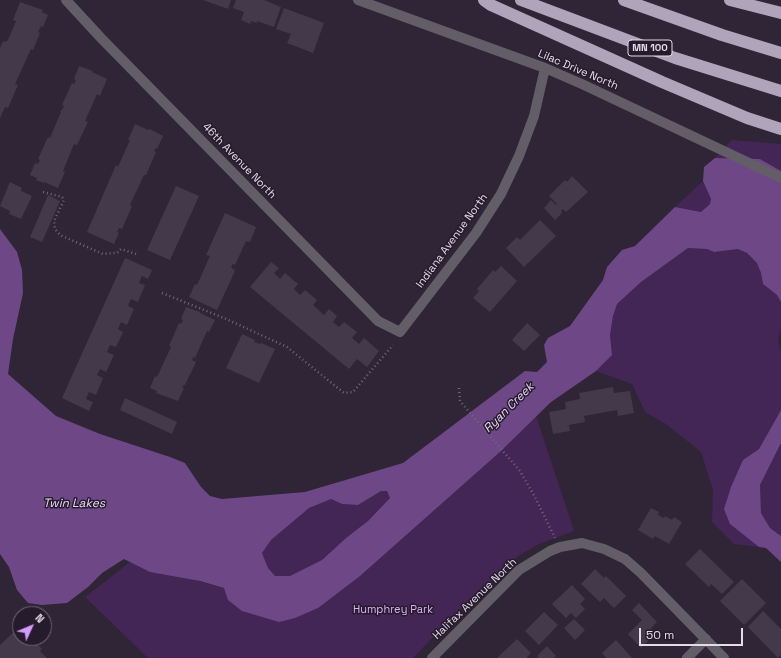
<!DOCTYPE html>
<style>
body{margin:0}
#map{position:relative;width:781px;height:658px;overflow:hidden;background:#2f2536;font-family:"Space Grotesk",sans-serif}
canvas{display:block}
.north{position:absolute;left:12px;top:606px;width:40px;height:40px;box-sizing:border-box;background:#251b2c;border:1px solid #716877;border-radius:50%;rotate:46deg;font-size:11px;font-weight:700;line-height:16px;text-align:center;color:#e3dce8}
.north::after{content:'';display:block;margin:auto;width:14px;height:18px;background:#d59bfa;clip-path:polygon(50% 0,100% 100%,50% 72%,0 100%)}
.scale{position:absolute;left:639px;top:628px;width:104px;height:18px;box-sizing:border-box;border:2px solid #e3dce8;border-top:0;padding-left:5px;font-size:12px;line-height:14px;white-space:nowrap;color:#e3dce8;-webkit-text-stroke:3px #251b2c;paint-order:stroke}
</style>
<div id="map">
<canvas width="781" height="658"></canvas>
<div class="north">N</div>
<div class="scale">50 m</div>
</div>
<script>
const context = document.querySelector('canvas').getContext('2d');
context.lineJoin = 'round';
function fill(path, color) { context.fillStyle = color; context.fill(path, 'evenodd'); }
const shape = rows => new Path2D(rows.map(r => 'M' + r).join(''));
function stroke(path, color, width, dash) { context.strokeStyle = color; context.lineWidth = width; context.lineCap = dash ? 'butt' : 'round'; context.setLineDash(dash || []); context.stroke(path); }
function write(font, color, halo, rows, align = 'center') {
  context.font = font + ' "Space Grotesk",sans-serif'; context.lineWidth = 3; context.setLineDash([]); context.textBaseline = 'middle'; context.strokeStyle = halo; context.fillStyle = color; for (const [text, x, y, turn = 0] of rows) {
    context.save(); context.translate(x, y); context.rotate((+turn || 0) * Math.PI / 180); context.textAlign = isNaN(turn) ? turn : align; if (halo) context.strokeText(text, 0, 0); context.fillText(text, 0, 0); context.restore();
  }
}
fill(shape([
 [732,140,781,144,781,171,760,159,715,158],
 [703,181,711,200,710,204,701,212,675,207],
 [688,248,707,249,714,252,738,249,747,253,757,263,761,273,763,284,777,295,781,302,781,328,778,339,781,353,781,410,759,449,743,460,730,524,759,547,734,544,712,522,713,490,701,452,666,424,645,412,632,384,596,371,612,355,610,335,613,316,617,304,641,282],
 [536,416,574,531,539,544,518,556,453,616,413,658,148,658,85,597,130,562,230,590,360,576,501,451],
 [781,443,781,536,770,528,761,513,760,485],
 [381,491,387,491,390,498,368,521,346,538,322,560,290,576,275,576,268,568,261,553,271,540,309,508,331,499,342,504,358,505]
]), '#432655');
fill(shape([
 [715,158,760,159,781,171,781,302,777,295,763,284,761,273,757,263,747,253,738,249,714,252,707,249,688,248,641,282,617,304,613,316,610,335,612,355,596,371,551,402,501,451,360,576,318,608,295,618,279,622,242,611,228,600,224,588,200,581,150,572,124,559,102,573,88,587,67,603,42,605,28,603,17,590,9,567,0,554,0,229,17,252,22,270,23,293,13,339,8,374,56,416,100,434,170,457,185,463,201,487,210,496,222,499,305,492,403,463,525,371,537,372,547,362,544,345,548,338,570,326,603,280,607,267,622,250,635,246,675,207,701,212,710,204,711,199,703,181,704,167],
 [381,491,387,491,390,498,368,521,346,538,322,560,290,576,275,576,268,568,262,553,271,540,309,508,331,499,342,504,358,505],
 [781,410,781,443,760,485,761,513,770,528,781,536,781,562,766,548,759,547,730,524,724,509,731,487,743,460,759,449]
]), '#6e4886');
fill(shape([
 [203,0,231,0,228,9],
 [236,0,264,0,281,7,274,27,257,21,257,23,251,21,250,24,241,20,244,12,233,8],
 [20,2,43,10,42,12,48,15,43,27,41,26,38,32,40,33,33,50,31,49,15,84,18,85,8,108,5,107,0,118,0,48,3,41,5,42,8,40,16,21,13,20],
 [284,8,324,23,313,53,287,43,291,34,276,29],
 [79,66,93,71,92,72,107,79,100,96,97,94,85,121,88,122,77,145,74,144,63,171,65,172,58,188,44,182,44,183,36,180,37,178,30,175,35,163,38,164,40,160,38,159,48,137,50,138,61,112,60,112,61,110,62,110,64,106,62,105,72,83,74,84,76,80,74,79],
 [135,124,148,130,150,129,163,136,157,149,156,148,154,151,156,152,146,175,144,175,130,205,132,206,122,229,119,228,117,232,119,233,114,244,87,232,116,165,118,167,130,140,128,140],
 [572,176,588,192,566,212,563,209,561,211,562,213,555,220,544,208,551,200,556,205,557,204,549,196,565,180,567,182],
 [10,182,22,188,21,191,32,196,21,219,9,214,10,211,0,206],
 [176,186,199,196,170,260,147,250],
 [48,195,60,201,42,242,30,237],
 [225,213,256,227,250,242,246,241,235,265,233,264,231,267,235,271,217,310,189,297,195,284,197,285,210,256,206,255],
 [540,220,556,236,524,267,506,248,517,237,520,240],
 [125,258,152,270,148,279,142,276,139,283,145,285,138,302,131,299,128,306,134,309,127,325,121,322,118,329,123,332,116,347,110,345,107,352,114,355,106,372,100,369,97,375,103,378,96,395,89,392,86,399,93,402,89,411,62,398],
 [271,262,279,268,274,273,280,279,285,273,298,284,294,289,300,295,305,290,317,300,313,305,324,315,329,309,337,316,333,322,339,327,344,322,357,332,352,338,359,344,364,338,379,351,367,367,357,359,349,369,250,287],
 [501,266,517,281,490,312,473,298,479,291,477,289,493,270,495,272],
 [186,307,200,312,200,313,215,320,209,332,207,331,195,358,193,357,192,360,196,362,185,385,184,385,182,387,184,388,178,401,156,393,157,391,150,388,155,376,157,377,171,347,169,346,179,323,181,324,183,320,181,319],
 [527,323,540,335,524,351,512,340],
 [242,334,255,340,254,342,260,344,261,343,275,349,259,383,226,368],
 [613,387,614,393,630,391,634,413,618,416,617,410,584,416,585,422,569,425,570,431,553,434,549,412,566,409,565,402,580,399,579,393],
 [125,398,177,422,172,434,120,410],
 [651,508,659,512,658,515,664,518,665,516,672,520,674,517,682,522,669,544,655,536,653,539,638,530],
 [700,549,734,582,722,594,711,584,709,587,685,564],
 [595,569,604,578,606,576,626,596,614,608,604,598,600,602,581,584],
 [742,579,766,603,744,625,720,601],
 [572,585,585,599,580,604,585,609,576,618,571,613,566,618,552,604],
 [639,603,657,622,651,628,656,633,641,648,628,634,642,620,632,610],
 [763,611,781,629,781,655,778,658,748,627],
 [544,612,558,625,539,645,525,631],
 [574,619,585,630,575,640,564,628],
 [18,628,20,630,20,638,32,638,42,649,40,651,47,658,0,658,0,645],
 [517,639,531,653,526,658,497,658],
 [616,640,632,658,606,658,602,653],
 [547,646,556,656,554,658,539,658,537,656]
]), '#44394b');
stroke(shape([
 [43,192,62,197,64,200,54,221,55,229,60,235,103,254,112,253,117,253,121,249,136,254],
 [162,293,224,318,287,347,344,393,353,392,393,345],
 [459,388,460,401,520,471,535,497,555,538]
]), '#706776', 2.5, [1, 3]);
stroke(shape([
 [66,0,101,38,378,321,400,332,476,233,501,194,519,156,534,116,545,68],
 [358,0,545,68,584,85,781,178],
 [432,658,519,570,550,551,560,547,582,543,604,549,625,559,641,573,724,658],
 [687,658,706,639]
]), '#625d66', 10);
stroke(shape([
 [484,0,491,5,662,82,747,118,781,129],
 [521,0,675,58,781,91],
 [624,0,722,35,781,53],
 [730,0,781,13]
]), '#b1a4ba', 12);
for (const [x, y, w] of [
 [650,48,44]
]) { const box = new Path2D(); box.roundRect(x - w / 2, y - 8, w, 16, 3); context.fillStyle = '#251b2c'; context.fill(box); stroke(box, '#e3dce8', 1); }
write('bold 10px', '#e3dce8', null, [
 ["MN 100",650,48]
]);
write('11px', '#e3dce8', '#251b2c', [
 ["Lilac Drive North",578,70,23],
 ["46th Avenue North",239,161,46],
 ["Indiana Avenue North",452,241,-54],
 ["Halifax Avenue North",475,599,-44]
]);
write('11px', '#deb3fa', '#251b2c', [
 ["Humphrey Park",393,610]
]);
write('italic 12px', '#ecd7fb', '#251b2c', [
 ["Ryan Creek",509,408,-45],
 ["Twin Lakes",74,504]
]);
</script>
